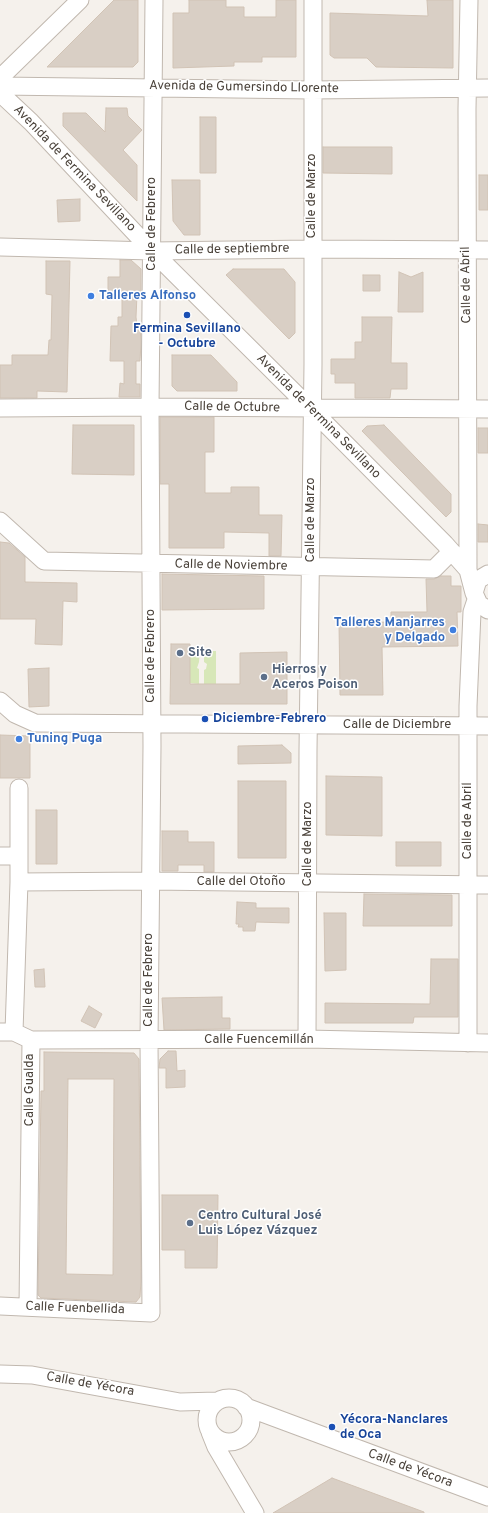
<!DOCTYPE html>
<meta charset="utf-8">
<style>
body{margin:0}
canvas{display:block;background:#f5f1ec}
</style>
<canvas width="488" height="1513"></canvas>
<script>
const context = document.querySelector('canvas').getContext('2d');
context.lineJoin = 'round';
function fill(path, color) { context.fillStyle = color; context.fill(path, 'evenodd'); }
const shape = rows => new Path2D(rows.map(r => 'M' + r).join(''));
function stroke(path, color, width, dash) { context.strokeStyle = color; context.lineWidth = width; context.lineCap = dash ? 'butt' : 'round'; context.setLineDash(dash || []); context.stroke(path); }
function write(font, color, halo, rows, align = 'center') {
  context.font = font + ' Overpass,sans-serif'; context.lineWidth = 3; context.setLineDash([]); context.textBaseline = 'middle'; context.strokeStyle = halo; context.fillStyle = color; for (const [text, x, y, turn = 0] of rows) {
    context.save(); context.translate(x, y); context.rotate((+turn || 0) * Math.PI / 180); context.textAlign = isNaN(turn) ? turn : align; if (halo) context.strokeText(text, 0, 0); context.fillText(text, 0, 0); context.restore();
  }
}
fill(shape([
 [190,651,200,651,199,662,197,668,199,669,199,684,190,683],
 [204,651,216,651,216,684,204,684,204,670,206,669,207,664,204,662]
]), '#d7e7b8');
const building = shape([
 [114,0,138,0,138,62,133,67,47,67,114,0],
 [189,0,226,0,226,7,244,7,244,17,276,17,276,0,296,0,296,57,262,57,262,62,234,62,234,66,173,68,173,13,189,13,189,0],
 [427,0,453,0,453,68,376,67,367,58,334,58,330,55,330,13,428,16,427,0],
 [106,108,127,108,128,116,142,130,123,150,137,165,137,201,63,126,63,113,86,113,105,132,106,108],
 [200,117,216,117,216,173,200,173,200,117],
 [323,147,392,147,392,174,323,173,323,147],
 [479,175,488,175,488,210,479,210,479,175],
 [172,180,200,180,200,235,184,235,173,221,172,180],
 [80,199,80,221,58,222,57,200,80,199],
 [120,260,131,260,141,269,141,295,137,295,136,317,137,326,140,326,141,343,140,361,136,361,136,384,140,384,140,397,119,397,120,383,124,384,124,361,110,361,111,326,118,326,118,317,122,317,122,294,108,294,108,277,120,277,120,260],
 [46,261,70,261,67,392,37,391,37,398,0,398,0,365,12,365,12,355,48,355,49,340,51,340,52,295,46,294,46,261],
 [233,269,284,269,295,282,295,333,289,339,226,275,233,269],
 [399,272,411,277,423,272,423,312,398,312,399,272],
 [363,275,380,275,380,291,363,291,363,275],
 [362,317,392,317,391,363,407,363,407,389,391,389,390,398,355,398,355,383,335,383,335,374,331,374,331,359,355,359,355,342,362,342,362,317],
 [172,355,211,355,237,382,237,391,177,391,172,386,172,355],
 [160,417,214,417,214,452,205,452,205,493,231,493,231,487,259,487,259,515,282,515,281,556,269,556,269,533,224,532,224,548,169,548,169,484,160,484,160,417],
 [73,425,134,425,134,475,72,474,73,425],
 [384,425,451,494,451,512,446,517,362,431,367,426,384,425],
 [478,428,488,428,488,453,478,453,478,428],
 [478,524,488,525,488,542,478,542,478,524],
 [0,542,9,543,25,557,25,582,77,583,77,602,63,601,62,645,35,644,36,619,0,619,0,542],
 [162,574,264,576,264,609,162,610,162,574],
 [441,576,451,576,451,586,461,586,461,612,457,612,458,646,382,647,383,695,340,695,339,623,391,622,391,612,427,612,426,579,434,579,441,576],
 [171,644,190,644,190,684,240,684,240,653,287,652,287,704,170,704,171,644],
 [49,668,49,706,29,707,28,669,49,668],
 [0,735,30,736,30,778,0,778,0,735],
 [282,745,291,753,291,763,238,764,238,746,282,745],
 [326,776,382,777,382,836,326,835,326,776],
 [238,781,286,781,286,858,238,858,238,781],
 [36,810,57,810,57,864,36,864,36,810],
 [162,831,188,831,188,842,214,842,214,872,204,872,204,865,178,865,178,871,162,871,162,831],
 [396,842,441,842,441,866,396,866,396,842],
 [364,894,452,895,452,926,363,926,364,894],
 [237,902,256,903,256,908,289,908,289,923,256,922,255,931,243,931,243,927,238,927,239,924,236,924,237,902],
 [324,913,346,913,346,970,325,971,324,913],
 [431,959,458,959,458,1017,414,1017,413,1023,325,1023,325,1003,430,1004,431,959],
 [44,969,45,987,35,987,34,970,44,969],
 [222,997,222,1018,230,1018,230,1029,164,1030,162,998,222,997],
 [89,1006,102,1014,95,1028,81,1021,89,1006],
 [168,1051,176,1051,177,1071,185,1070,185,1087,166,1088,166,1068,159,1068,160,1059,168,1051],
 [44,1052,134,1053,139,1059,141,1280,140,1297,136,1302,41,1298,38,1295,41,1091,44,1091,44,1052],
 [68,1079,114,1079,113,1275,66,1274,68,1079],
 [162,1195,218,1195,217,1268,185,1268,185,1250,162,1250,162,1195],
 [332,1478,424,1512,424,1513,273,1513,332,1478]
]);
fill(building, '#d9cfc5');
stroke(building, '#d1c3b5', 1);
const minor = shape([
 [0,78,80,0],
 [0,86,312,90,488,88],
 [0,93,31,122,152,251,311,409,445,544,468,570,474,593],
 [0,247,152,251,312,249,488,250],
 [0,408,150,407,488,409],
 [0,521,44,561,434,569,451,552],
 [468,570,467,109,469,0],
 [488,574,478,580,474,593,479,604,488,610],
 [0,701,15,714,35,723,488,726],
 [0,856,19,856],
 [19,882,150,881,488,885],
 [0,1032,14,1032,31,1040,28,1307],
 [14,1032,19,882,19,788],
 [307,1039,308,750,313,364,313,0],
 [31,1040,307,1039,488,1043],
 [468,1043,468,706,472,612,476,600],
 [0,1306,151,1313,149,1041,152,746,150,407,154,0],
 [0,1374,32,1375,180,1402,217,1401],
 '207 1420a22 22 0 1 1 44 0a22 22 0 1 1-44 0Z',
 [246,1407,488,1497],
 [210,1432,216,1447,255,1513]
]);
stroke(minor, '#c1b8af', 19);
stroke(minor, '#fff', 17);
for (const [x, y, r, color] of [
 [91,296,4,"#3f7fe0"],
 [187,315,4,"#1a4fb4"],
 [453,630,4,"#3f7fe0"],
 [180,653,4,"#5c6f8a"],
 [264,677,4,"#5c6f8a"],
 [205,719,4,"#1a4fb4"],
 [19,739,4,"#3f7fe0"],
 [190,1223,4,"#5c6f8a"],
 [332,1427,4,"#1a4fb4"]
]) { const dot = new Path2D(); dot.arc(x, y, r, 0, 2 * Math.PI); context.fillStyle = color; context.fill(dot); stroke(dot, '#fff', 1.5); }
write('13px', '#4a423a', '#fff', [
 ["Avenida de Gumersindo Llorente",244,88,1],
 ["Avenida de Fermina Sevillano",74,169,46],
 ["Calle de Marzo",312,196,-90],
 ["Calle de Febrero",152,224,-90],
 ["Calle de septiembre",232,250,-1],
 ["Calle de Abril",467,285,-91],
 ["Calle de Octubre",232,408,1],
 ["Avenida de Fermina Sevillano",318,417,45],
 ["Calle de Marzo",311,520,-90],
 ["Calle de Noviembre",231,566,1],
 ["Calle de Febrero",151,656,-90],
 ["Calle de Diciembre",397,725],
 ["Calle de Abril",468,821,-90],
 ["Calle de Marzo",308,844,-90],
 ["Calle del Otoño",241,882],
 ["Calle de Febrero",149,980,-90],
 ["Calle Fuencemillán",259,1040],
 ["Calle Gualda",30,1090,-90],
 ["Calle Fuenbellida",75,1309,2],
 ["Calle de Yécora",90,1385,10],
 ["Calle de Yécora",410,1469,20]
]);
write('bold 13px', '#366cbe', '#fff', [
 ["Talleres Alfonso",99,296],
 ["Talleres Manjarres",445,623,"right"],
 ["y Delgado",445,638,"right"],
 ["Tuning Puga",27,739]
], 'left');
write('bold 13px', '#164399', '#fff', [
 ["Fermina Sevillano",187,329,"center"],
 ["- Octubre",187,344,"center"],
 ["Diciembre-Febrero",213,719],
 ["Yécora-Nanclares",340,1420],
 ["de Oca",340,1435]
], 'left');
write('bold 13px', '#4e5e75', '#fff', [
 ["Site",188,653],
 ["Hierros y",272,670],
 ["Aceros Poison",272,685],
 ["Centro Cultural José",198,1216],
 ["Luis López Vázquez",198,1231]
], 'left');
</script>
